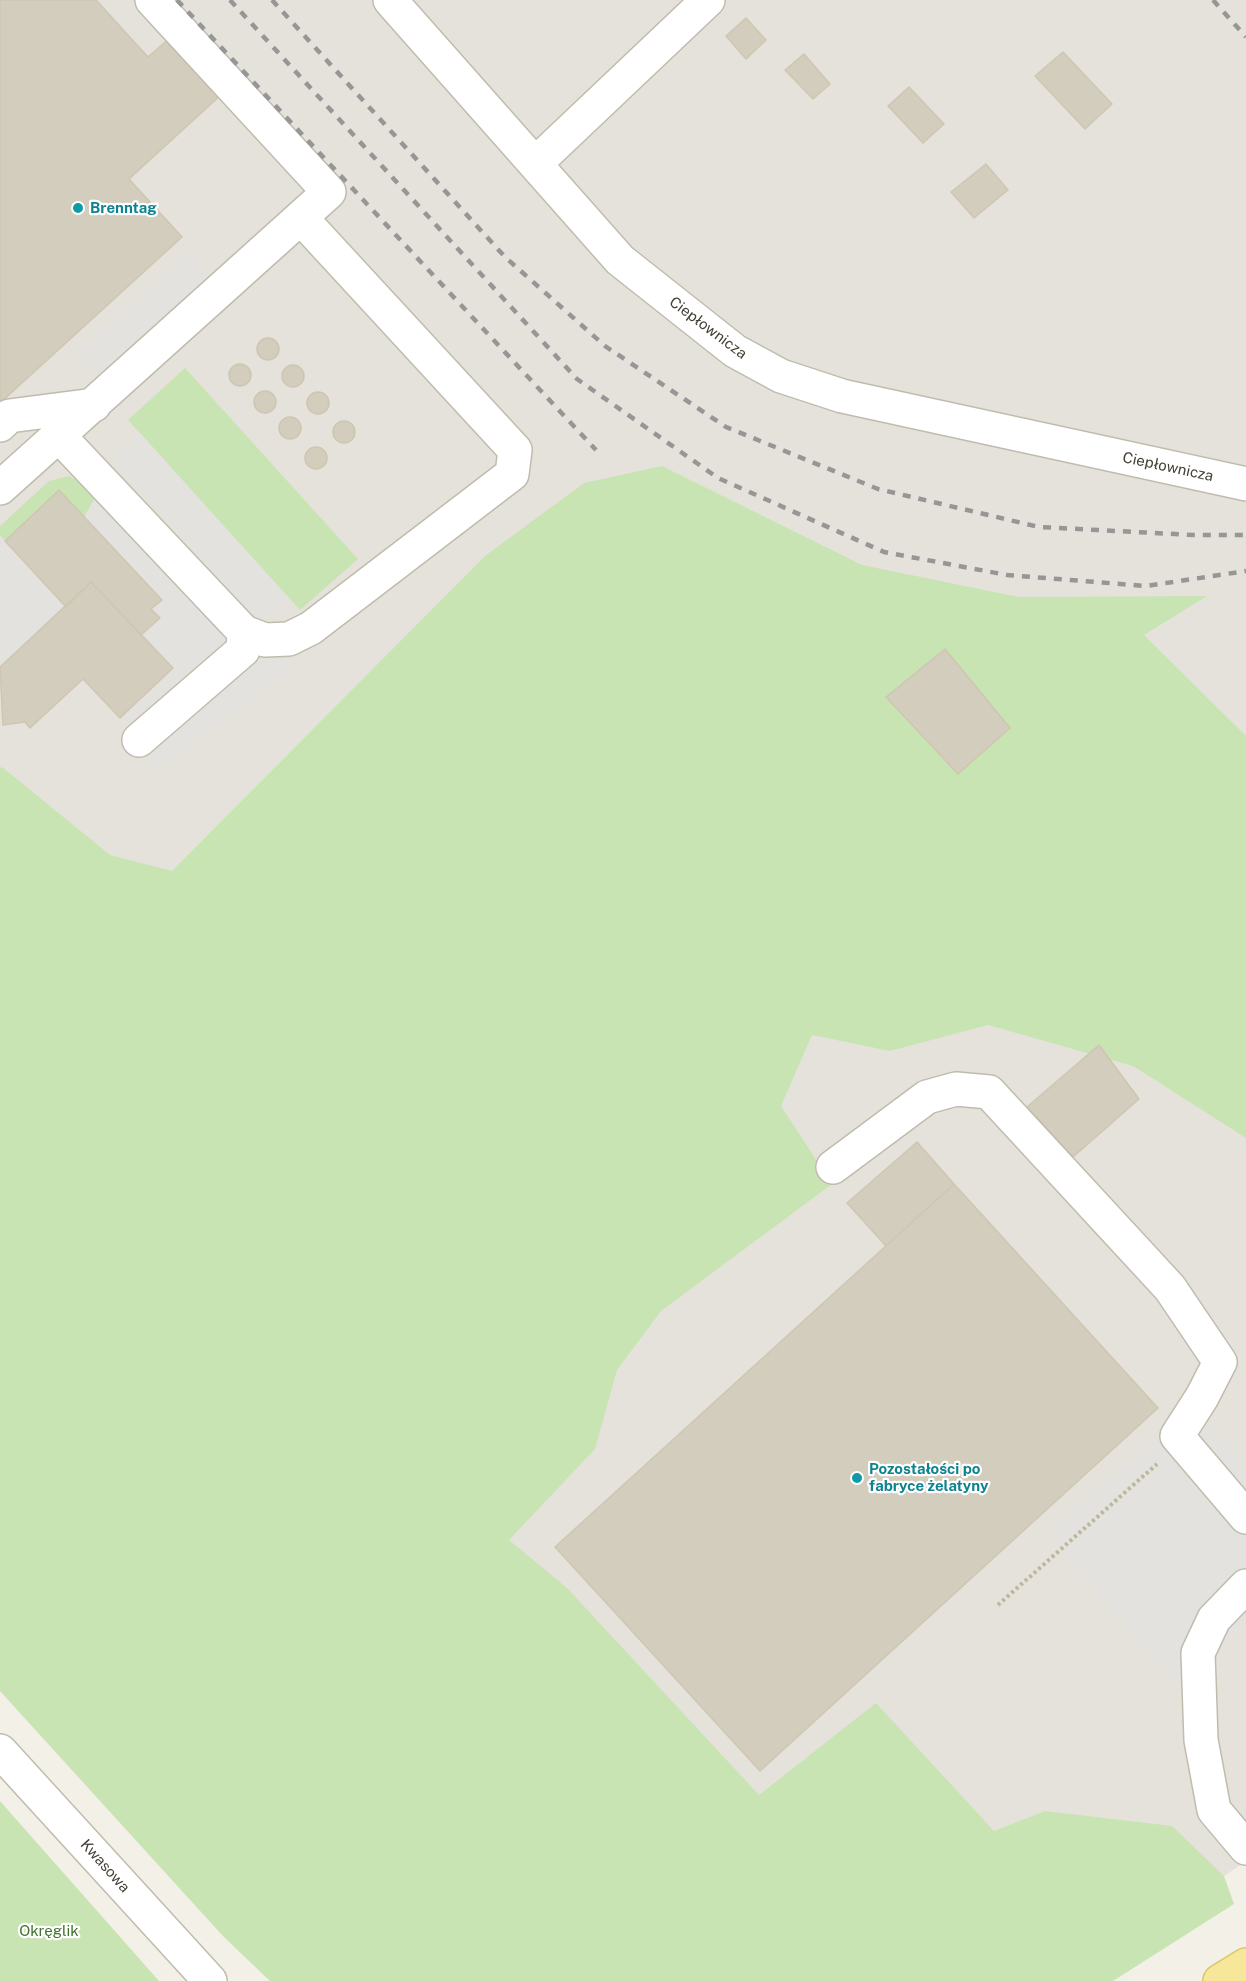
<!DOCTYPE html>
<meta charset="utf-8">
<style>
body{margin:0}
canvas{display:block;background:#f2f0e7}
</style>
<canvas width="1246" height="1981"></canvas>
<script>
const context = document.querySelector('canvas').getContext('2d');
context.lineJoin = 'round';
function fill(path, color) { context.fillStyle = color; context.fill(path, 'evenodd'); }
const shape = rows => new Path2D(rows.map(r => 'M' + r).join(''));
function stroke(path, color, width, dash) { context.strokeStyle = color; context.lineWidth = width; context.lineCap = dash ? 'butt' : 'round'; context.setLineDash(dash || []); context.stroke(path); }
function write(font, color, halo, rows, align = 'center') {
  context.font = font + ' "Public Sans",sans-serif'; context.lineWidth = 4.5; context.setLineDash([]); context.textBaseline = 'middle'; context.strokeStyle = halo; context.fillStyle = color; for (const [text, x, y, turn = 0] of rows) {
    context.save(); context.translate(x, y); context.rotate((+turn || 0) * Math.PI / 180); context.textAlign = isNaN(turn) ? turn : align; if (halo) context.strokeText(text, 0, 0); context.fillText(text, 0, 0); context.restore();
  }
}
fill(shape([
 [0,0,1246,0,1246,1861,1073,1981,270,1981,223,1936,0,1691]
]), '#e5e2dc');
fill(shape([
 [185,368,358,559,300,610,128,420],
 [662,466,862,565,1019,597,1207,596,1144,635,1246,736,1246,1138,1133,1066,988,1025,890,1051,812,1035,781,1106,832,1184,661,1311,617,1370,595,1449,509,1540,567,1588,759,1795,876,1703,994,1831,1045,1811,1172,1826,1224,1876,1234,1904,1113,1981,270,1981,223,1936,0,1691,0,768,2,767,110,855,172,871,485,556,584,483],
 [69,476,98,493,84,517,59,490,5,541,0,535,0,526,49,481],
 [0,1801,159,1981,0,1981]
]), '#c9e4b3');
fill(shape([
 [188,254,210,279,101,378,79,353],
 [141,434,288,598,260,623,113,459],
 [98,493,226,631,228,643,135,735,120,718,141,635,159,618,151,609,161,599,84,517],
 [0,535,66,607,0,667],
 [280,644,296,665,156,771,140,750],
 [1196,1407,1246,1464,1246,1617,1182,1689,1047,1533]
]), '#e4e2df');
const building = shape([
 [0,0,96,0,148,57,172,36,223,93,129,179,182,237,0,403,0,0],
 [746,18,766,40,746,59,726,36,746,18],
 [1063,52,1112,104,1085,129,1035,76,1063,52],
 [804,54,830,84,813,99,785,70,804,54],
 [909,87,944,124,923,143,888,106,909,87],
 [986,164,1008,190,974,218,951,192,986,164],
 '257 349a11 11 0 1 1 22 0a11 11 0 1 1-22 0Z',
 '229 375a11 11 0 1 1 22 0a11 11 0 1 1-22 0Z',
 '282 376a11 11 0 1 1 22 0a11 11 0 1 1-22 0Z',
 '254 402a11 11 0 1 1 22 0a11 11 0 1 1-22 0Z',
 '307 403a11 11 0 1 1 22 0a11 11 0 1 1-22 0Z',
 '279 428a11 11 0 1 1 22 0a11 11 0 1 1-22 0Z',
 '333 432a11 11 0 1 1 22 0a11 11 0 1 1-22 0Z',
 '305 458a11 11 0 1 1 22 0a11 11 0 1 1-22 0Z',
 [59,490,162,600,151,609,160,618,141,635,91,582,66,607,5,541,59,490],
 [91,582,173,668,120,718,83,679,30,728,25,722,3,725,0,667,91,582],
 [945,649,1010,728,958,774,886,697,945,649],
 [1099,1045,1139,1099,1073,1157,1027,1107,1099,1045],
 [917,1142,954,1184,886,1246,847,1203,917,1142],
 [954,1184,1158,1408,760,1771,555,1547,954,1184]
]);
fill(building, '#d3cdbd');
stroke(building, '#cec6b1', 1.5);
const minor = shape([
 [390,0,620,260,735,351,781,376,842,396,1246,484],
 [535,164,708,0],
 [0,425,9,416,94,405],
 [59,436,244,632,265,640,289,639,311,628,512,474,515,450,301,218],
 [0,488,329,192,152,0],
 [139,740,243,650,244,632],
 [833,1167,927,1097,956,1089,989,1092,1170,1288,1220,1362,1202,1397,1177,1436,1246,1517],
 [1246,1586,1214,1619,1198,1653,1201,1740,1214,1810,1246,1848],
 [0,1751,210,1981]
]);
const major = shape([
 [1220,1981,1246,1965]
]);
stroke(minor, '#c0bcad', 36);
stroke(major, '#dcc66c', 36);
stroke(shape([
 [998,1605,1157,1464]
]), '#beb69d', 4, [3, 3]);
stroke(minor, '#fff', 33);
stroke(major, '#f7e79b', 33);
stroke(shape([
 [177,0,596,450],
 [230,0,577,379,718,478,884,552,1007,575,1146,586,1246,571],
 [272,0,505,257,605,346,726,427,878,489,1039,527,1194,535,1246,535],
 [1213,0,1246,37]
]), '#969696', 4.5, [8, 8]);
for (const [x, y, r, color] of [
 [78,208,6,"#0f9aa8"],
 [857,1478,6,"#0f9aa8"]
]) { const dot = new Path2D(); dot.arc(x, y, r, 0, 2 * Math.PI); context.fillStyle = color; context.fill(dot); stroke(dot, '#fff', 2); }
write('bold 15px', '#0d838f', '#fff', [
 ["Brenntag",90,208],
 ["Pozostałości po",869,1469],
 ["fabryce żelatyny",869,1486]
], 'left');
write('15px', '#454137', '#fff', [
 ["Ciepłownicza",708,328,37],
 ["Ciepłownicza",1168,467,12],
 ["Kwasowa",105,1866,48]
]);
write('15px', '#41732e', '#fff', [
 ["Okręglik",49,1931]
]);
</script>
